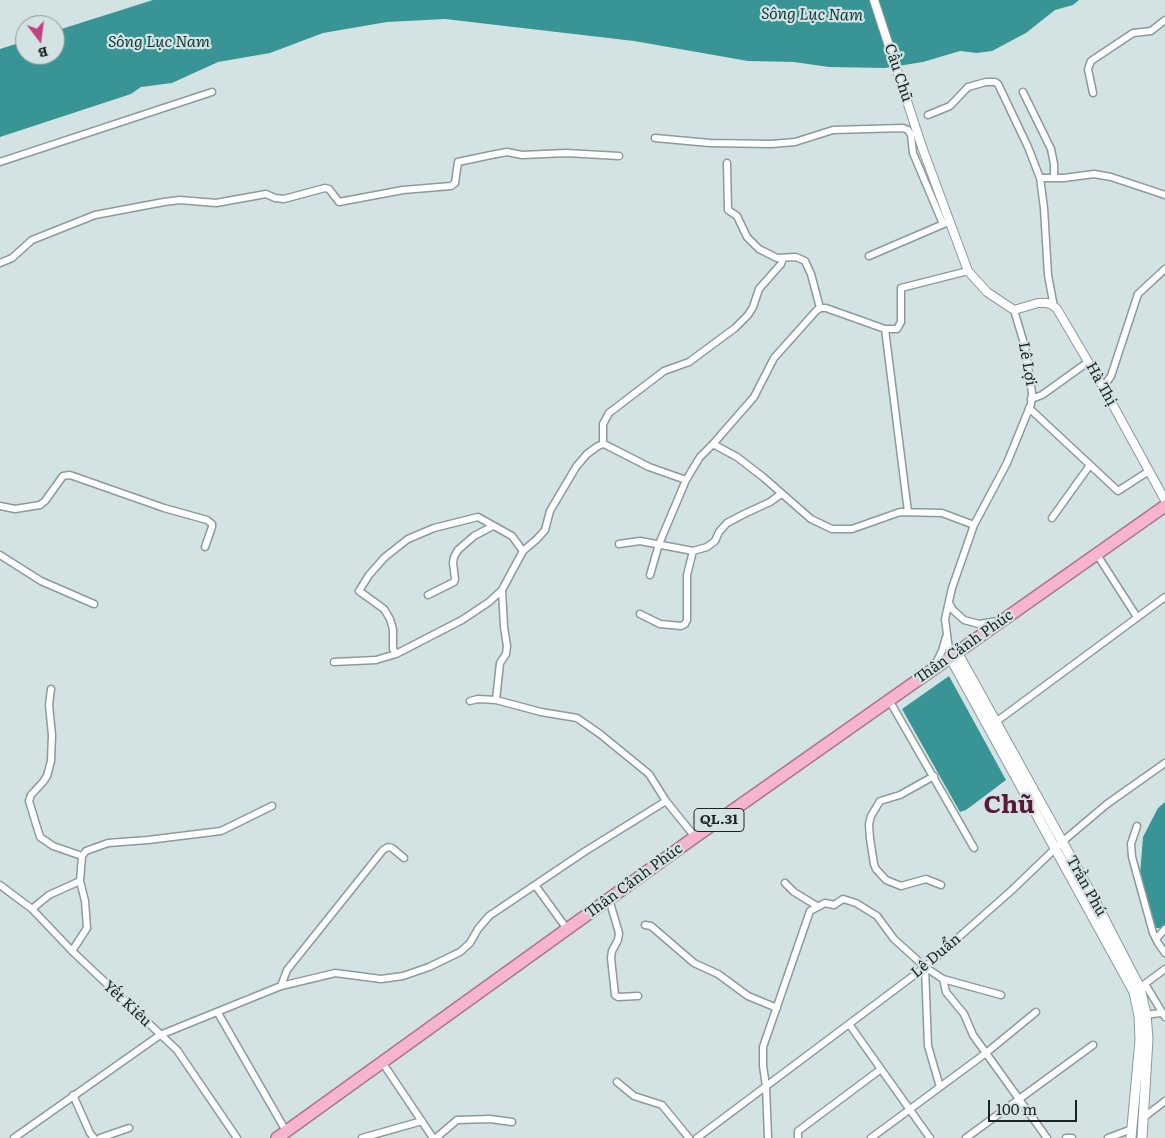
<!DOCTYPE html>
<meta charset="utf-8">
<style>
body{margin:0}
#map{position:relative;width:1165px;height:1138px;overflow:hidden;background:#d3e3e3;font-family:Literata,serif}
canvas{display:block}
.north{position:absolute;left:15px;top:15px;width:50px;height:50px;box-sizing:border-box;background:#d3e3e3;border:1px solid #8a9696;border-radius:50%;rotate:165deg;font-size:14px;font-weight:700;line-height:20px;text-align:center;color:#1d2323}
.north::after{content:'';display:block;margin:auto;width:18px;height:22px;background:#c54082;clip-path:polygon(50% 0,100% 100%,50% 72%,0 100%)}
.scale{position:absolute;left:988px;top:1100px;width:89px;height:22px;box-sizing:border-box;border:2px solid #1d2323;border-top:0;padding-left:6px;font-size:15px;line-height:18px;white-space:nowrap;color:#1d2323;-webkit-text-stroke:4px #d3e3e3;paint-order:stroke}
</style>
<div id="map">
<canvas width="1165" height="1138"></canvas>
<div class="north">B</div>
<div class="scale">100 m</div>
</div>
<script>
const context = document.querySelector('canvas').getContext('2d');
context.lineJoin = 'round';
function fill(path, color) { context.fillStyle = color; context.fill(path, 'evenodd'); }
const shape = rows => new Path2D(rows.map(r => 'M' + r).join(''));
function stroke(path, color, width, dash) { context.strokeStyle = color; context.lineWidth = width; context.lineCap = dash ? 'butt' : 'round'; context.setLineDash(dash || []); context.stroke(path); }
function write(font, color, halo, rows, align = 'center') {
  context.font = font + ' Literata,serif'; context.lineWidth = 4.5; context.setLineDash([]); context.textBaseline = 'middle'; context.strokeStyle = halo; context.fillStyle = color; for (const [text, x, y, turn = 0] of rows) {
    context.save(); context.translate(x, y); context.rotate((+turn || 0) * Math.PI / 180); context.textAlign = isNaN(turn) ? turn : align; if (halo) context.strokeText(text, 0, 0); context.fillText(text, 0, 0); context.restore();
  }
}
fill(shape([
 [153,0,1079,0,1073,5,1055,10,1026,33,992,51,977,53,960,51,923,62,885,68,829,67,794,62,748,61,634,41,445,19,387,22,323,33,270,53,218,62,172,83,141,87,131,94,0,137,0,49,25,41,25,55,55,55,55,31],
 [949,676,1006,780,966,810,960,812,902,709],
 [1165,802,1165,925,1162,928,1155,928,1140,874,1143,837,1158,808]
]), '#399595');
const minor = shape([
 [1023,92,1051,149,1054,164,1054,178],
 [1093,93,1088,69,1091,61,1133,33,1151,31,1165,20],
 [928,115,950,106,968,87,986,82,995,82,998,84,1028,147,1040,178,1044,208,1048,275,1054,307],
 [655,138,710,143,771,144,795,142,833,130,903,128,908,130,911,135,913,153,943,224],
 [0,162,212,92],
 [727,163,728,210,737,216,747,237,759,249,777,258,796,257,805,261,811,274,820,308],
 [1040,178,1064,178,1094,174,1111,177,1165,195],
 [869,256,946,223],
 [0,263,12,258,32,240,95,215,164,202,180,200,216,203,266,194,275,198,284,199,325,188,329,189,339,202,403,190,451,186,455,183,458,162,491,155,507,152,522,155,566,153,619,156],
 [885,329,908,512],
 [1103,387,1111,376,1138,294,1165,269],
 [1031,399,1042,395,1088,362],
 [1029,408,1118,491,1149,471],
 [603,444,603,424,609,413,664,371,689,362,735,328,748,315,753,307,759,289,781,264,783,258],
 [713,444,737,457,763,477,811,519,832,529,852,529,900,512,942,513,974,525],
 [0,506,15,509,40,505,45,501,63,476,70,475,164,508,207,520,212,524,212,527,205,547],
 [1052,518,1090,465],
 [619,544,640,541,693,551,707,547,715,541,719,532,727,523,744,514,770,502,781,494],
 [1096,553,1137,617],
 [0,555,41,581,94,604],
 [650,575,659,544,686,480,700,457,713,444,754,397,774,358,816,311,820,308,826,308,885,329,897,329,901,322,901,288,968,271],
 [428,595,454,582,455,579,453,563,454,557,458,550,474,536,493,526],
 [949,603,953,610,964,620,979,624,998,621],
 [640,614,660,624,681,626,685,624,687,620,687,575,693,551],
 [396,654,393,649,393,629,390,619,384,609,359,591,369,575,385,557,408,539,434,528,478,517,512,536,523,551],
 [950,657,945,619,952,588,974,525,1007,463,1031,404,1032,393,1025,347,1014,310],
 [334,662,376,660,396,654,462,620,489,602,502,590,523,551,537,539,545,530,550,511,576,467,587,454,598,446,603,444,606,445,649,467,686,480],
 [935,665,942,651,946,637],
 [51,689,49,705,52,735,51,761,47,776,43,782,31,795,29,801,40,837,53,846,82,856],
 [496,700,500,663,506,654,507,646,504,627,502,590],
 [889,700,974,848],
 [470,701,478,699,496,700,541,712,577,718,600,734,649,774,666,801,695,837],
 [993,724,1165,597],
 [934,776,900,795,880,801,871,816,869,824,870,839,874,864,876,869,886,880,901,886,926,879,941,885],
 [1137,826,1131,844,1132,857,1153,933,1158,943,1165,953],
 [785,883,794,892,817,906],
 [0,885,32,909,72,951,177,1050,237,1138],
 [535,885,567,929],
 [609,899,619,933,618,940,612,951,611,958,615,995,618,997,638,996],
 [32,909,49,895,80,881],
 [645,925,651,926,694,963,718,974,748,996,777,1008],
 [1156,939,1165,929],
 [72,951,87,928,85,901,80,881,82,856,86,851,108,843,148,840,221,831,272,806],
 [925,967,943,979,1001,995],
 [943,979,946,992,964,1014,973,1035,1047,1138],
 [1145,984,1165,1017],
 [281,986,287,970,383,850,388,847,392,848,404,858],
 [1142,986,1165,969],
 [218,1013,286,1131],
 [1143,1015,1161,1013],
 [849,1024,930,1138],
 [382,1062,433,1138],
 [617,1082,634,1096,662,1105,689,1138],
 [73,1095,90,1133,94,1138],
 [1143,1118,1165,1101],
 [14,1138,160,1035,281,986,335,973,381,979,403,976,429,967,460,952,470,943,478,929,489,916,584,852,666,801],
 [100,1138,129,1128],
 [362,1138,422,1121],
 [436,1138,457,1120,490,1119,512,1122],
 [697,1138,925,967,1012,890,1062,842,1107,804,1165,763],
 [768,1138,766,1086,763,1066,763,1047,810,911,825,903,834,905,843,899,856,903,877,916,894,939,925,967,928,1046,940,1087],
 [798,1138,798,1131,881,1069],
 [871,1138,986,1053,1036,1012],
 [966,1138,1093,1045],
 [1066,1138,1072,1138],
 [1108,1138,1132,1129]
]);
const tertiary = shape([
 [874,0,922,147,968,271,987,292,1014,310,1038,303,1046,303,1051,304,1057,309,1103,387,1165,500]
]);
const secondary = shape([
 [957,652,1094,899,1140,988,1146,1014,1148,1039,1142,1138],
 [950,657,1134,992,1139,1016,1140,1040,1131,1138]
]);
const trunk = shape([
 [277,1138,695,837,1165,506]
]);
stroke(minor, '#8b9a9a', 9);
stroke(tertiary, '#8b9a9a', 10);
stroke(secondary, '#8b9a9a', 11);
stroke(trunk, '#a9758a', 14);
stroke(minor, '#fff', 6);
stroke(tertiary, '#fff', 8);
stroke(secondary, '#fff', 9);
stroke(trunk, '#f6b4ce', 11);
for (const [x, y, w] of [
 [719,820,50]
]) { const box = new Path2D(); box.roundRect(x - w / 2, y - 11.5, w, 23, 4); context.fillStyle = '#d3e3e3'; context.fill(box); stroke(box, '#1d2323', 1); }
write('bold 14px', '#1d2323', null, [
 ["QL.31",719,820]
]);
write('15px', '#1d2323', '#d3e3e3', [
 ["Cầu Chũ",898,73,72],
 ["Lê Lợi",1027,364,80],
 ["Hà Thị",1101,384,61],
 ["Thân Cảnh Phúc",964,647,-35],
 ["Thân Cảnh Phúc",634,881,-36],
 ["Trần Phú",1086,886,61],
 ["Lê Duẩn",936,956,-40],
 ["Yết Kiêu",127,1004,43]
]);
write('italic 16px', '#103b3b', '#d3e3e3', [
 ["Sông Lục Nam",812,15,1],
 ["Sông Lục Nam",159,42]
]);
write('bold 25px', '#5a1939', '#d3e3e3', [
 ["Chũ",1009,806]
]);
</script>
